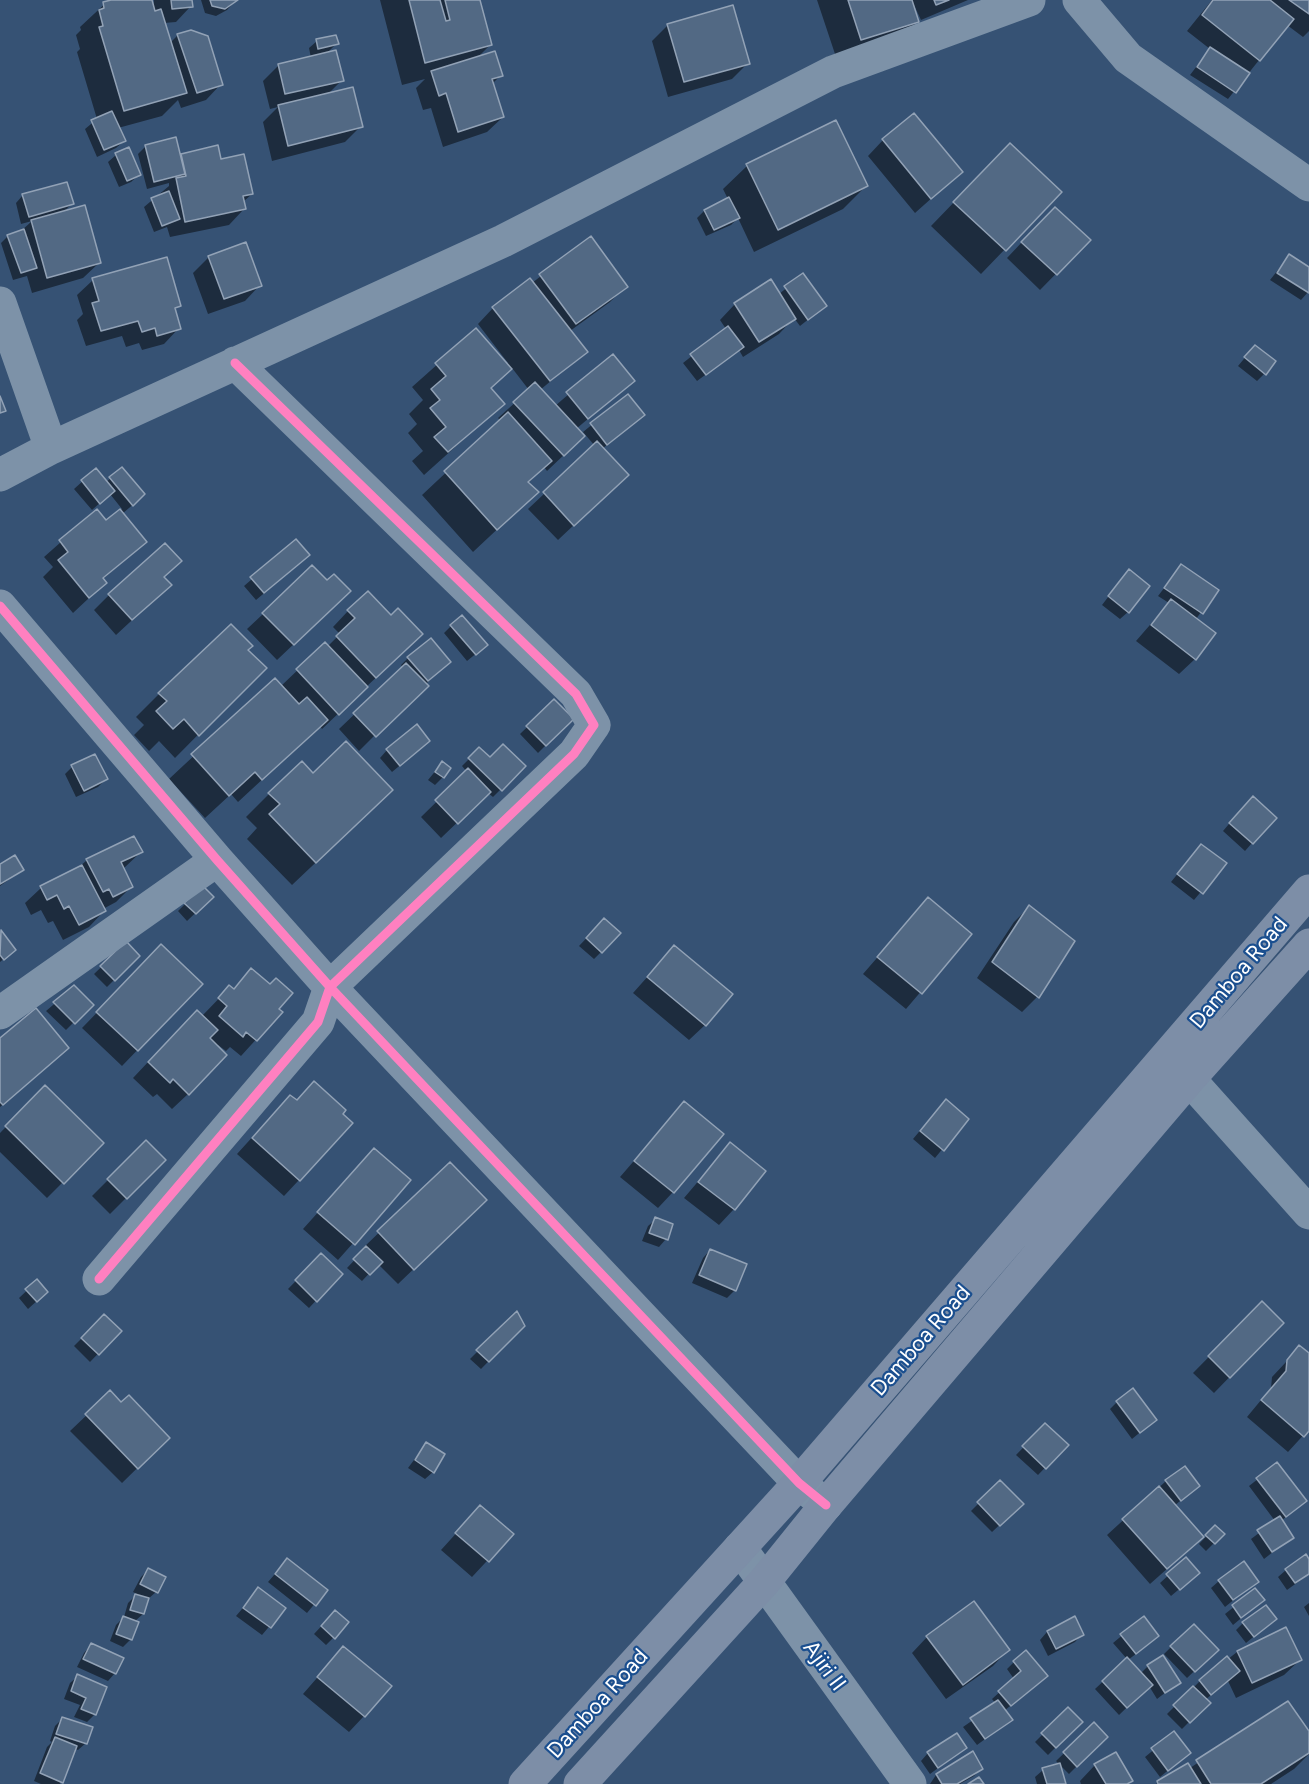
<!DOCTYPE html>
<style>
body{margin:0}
canvas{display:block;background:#365274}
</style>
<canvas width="1309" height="1784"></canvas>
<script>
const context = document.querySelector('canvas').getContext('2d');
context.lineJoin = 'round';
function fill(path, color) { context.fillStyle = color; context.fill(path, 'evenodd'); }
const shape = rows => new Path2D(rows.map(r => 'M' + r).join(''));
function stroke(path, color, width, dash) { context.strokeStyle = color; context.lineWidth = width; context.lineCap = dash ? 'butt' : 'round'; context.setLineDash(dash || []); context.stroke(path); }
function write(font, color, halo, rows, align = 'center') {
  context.font = font + ' Figtree,sans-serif'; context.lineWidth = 4.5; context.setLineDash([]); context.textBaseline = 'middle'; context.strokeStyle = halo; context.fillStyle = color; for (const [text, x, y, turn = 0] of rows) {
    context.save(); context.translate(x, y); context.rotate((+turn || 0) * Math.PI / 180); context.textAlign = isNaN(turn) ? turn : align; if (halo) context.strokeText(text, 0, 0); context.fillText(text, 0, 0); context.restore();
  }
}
fill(shape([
 [109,0,150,0,153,11,154,0,192,0,191,6,176,22,164,23,170,43,178,35,221,84,206,100,181,108,178,100,162,116,118,128,124,141,116,148,97,157,85,129,97,119,77,52,80,49,76,35,81,30,80,27],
 [201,0,236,0,227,10,216,16,205,13],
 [380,0,478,0,490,45,477,58,501,75,492,84,503,117,487,132,443,147,431,108,423,110,416,88,425,79,402,85],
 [817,0,968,0,921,20,914,5,912,6,917,22,894,45,838,63],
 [1212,0,1309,0,1309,31,1303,37,1287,25,1228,99,1190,75,1210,49,1187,31],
 [668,25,748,63,732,79,668,97,652,41],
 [317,41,337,43,326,54,342,80,328,94,361,126,345,142,272,161,263,122,278,107,270,109,263,81,279,65,311,58,309,48],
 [835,122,866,186,843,209,754,252,738,218,731,225,706,236,697,218,704,211,728,199,723,189,747,166],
 [883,140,961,172,915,213,868,156],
 [146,146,179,158,182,155,220,161,252,194,243,202,244,209,229,225,170,237,167,227,154,232,144,207,169,186,169,183,147,189,138,154],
 [128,149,139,175,131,182,119,187,108,162,116,155],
 [987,168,1060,192,981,274,931,226],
 [23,195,72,204,63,212,99,263,83,278,32,293,27,276,13,280,1,243,8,236,21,231,32,221,21,224,16,203],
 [1039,224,1089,240,1040,290,1007,258],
 [590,238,626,286,610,302,570,331,586,352,540,390,555,406,613,356,633,381,576,429,567,452,547,471,544,467,528,483,537,492,473,552,422,495,501,421,498,418,529,390,512,368,490,389,503,404,424,475,412,461,423,451,408,433,417,424,409,414,423,400,412,387,476,330,506,365,508,363,478,324,493,308,532,283],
 [1289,256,1309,269,1309,291,1301,300,1270,280],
 [209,257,260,285,245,301,208,314,193,273],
 [803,275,825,306,800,326,794,318,779,334,743,357,739,350,697,381,683,363,726,329,720,320,735,304,779,294],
 [93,280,180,305,174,310,179,328,164,344,142,350,139,343,126,347,122,336,86,346,77,320,83,314,77,295],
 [1248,354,1264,374,1257,381,1238,366],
 [627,396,643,415,602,449,611,490,558,540,528,509,595,446,583,432],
 [122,469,136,502,122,514,145,542,102,580,105,583,73,613,43,577,53,567,44,557,96,511,106,522,122,509,110,494,92,510,74,489,95,470,106,482],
 [296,541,300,563,256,600,244,586],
 [1181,566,1217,590,1196,619,1195,659,1179,674,1136,641,1169,603,1158,596],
 [162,576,170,585,116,635,94,610,109,595],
 [1122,579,1128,612,1120,619,1102,605],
 [333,607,277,660,247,629,263,614],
 [348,611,405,650,322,729,320,726,238,802,231,794,205,818,169,779,275,680,281,686,325,644,327,647,340,634,333,627],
 [451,626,478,652,467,661,444,633],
 [246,650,264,668,175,758,159,741,149,751,134,735,144,725,136,717,159,694],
 [408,658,441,669,359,751,339,729,403,668,401,665],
 [554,701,572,719,538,753,520,734],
 [421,748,392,772,380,758,387,750],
 [479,749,490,759,524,766,493,797,488,793,441,838,421,817,467,772,462,766],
 [442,763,443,777,435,785,428,780],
 [72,767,106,779,98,787,76,797,65,774],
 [313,775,368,813,292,885,247,839,257,828,246,817,269,794],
 [1245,805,1252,843,1245,851,1223,831],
 [1201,845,1225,863,1194,900,1171,882],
 [141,852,123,869,131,887,116,902,103,909,104,911,89,927,63,940,53,921,48,923,41,910,31,915,25,903,41,888,78,868,87,860],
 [0,866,22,870,0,886],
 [212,897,187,921,178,911,185,904],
 [928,899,970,934,906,1009,863,974],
 [1029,907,1037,997,1022,1012,977,978,1014,922],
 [597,927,601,952,594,959,579,946],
 [0,932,14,950,0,962],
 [126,943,138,956,107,987,94,974],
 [674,947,705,1025,689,1040,633,993],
 [146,962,201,984,122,1066,82,1028],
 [251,970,281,1012,241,1056,230,1047,226,1051,218,1045,188,1094,172,1109,157,1094,153,1097,133,1078,181,1027,202,1016,230,987,232,990],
 [74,987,91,1005,66,1030,46,1011],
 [0,1040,67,1048,0,1107],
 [45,1087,102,1143,47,1198,0,1152,0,1133],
 [296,1102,340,1114,299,1180,284,1196,237,1154,275,1112],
 [684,1103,673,1192,658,1208,620,1177],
 [939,1108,967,1119,935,1158,913,1139],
 [146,1142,164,1160,110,1214,92,1196],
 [730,1144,734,1209,719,1225,684,1198],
 [374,1150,409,1180,338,1260,303,1229],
 [450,1164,469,1216,398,1284,378,1264,362,1281,347,1268,364,1250,363,1248],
 [656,1219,666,1239,659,1247,642,1241,648,1226],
 [710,1250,735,1290,727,1298,692,1283,703,1258],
 [321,1255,341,1274,309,1308,288,1289],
 [37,1281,39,1299,28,1309,19,1298],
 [1262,1303,1282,1323,1214,1393,1193,1373],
 [516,1313,524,1325,481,1369,470,1359],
 [104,1316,120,1331,90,1362,74,1346],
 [1300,1347,1309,1355,1309,1429,1288,1452,1247,1417,1271,1388,1272,1377],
 [110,1393,121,1404,168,1438,122,1483,70,1431],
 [1117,1402,1155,1420,1132,1439,1110,1409],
 [1045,1425,1067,1445,1038,1475,1016,1455],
 [426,1444,433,1472,425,1479,408,1468],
 [1277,1464,1305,1501,1281,1521,1292,1537,1264,1559,1251,1539,1275,1521,1249,1486],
 [1166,1481,1198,1486,1174,1506,1186,1552,1150,1584,1107,1535],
 [1000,1482,1022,1504,992,1532,971,1511],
 [480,1507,512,1534,472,1577,441,1550],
 [1215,1527,1223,1534,1206,1551,1199,1544],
 [1186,1559,1190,1580,1171,1596,1160,1583],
 [287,1560,326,1590,307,1613,268,1582],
 [1309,1561,1309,1574,1287,1590,1278,1577,1286,1570],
 [148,1570,164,1578,156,1592,148,1599,143,1614,134,1622,131,1639,123,1647,110,1641,116,1625,124,1617,128,1603,137,1594,133,1592,141,1577],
 [1219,1581,1257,1581,1225,1607,1211,1588],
 [259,1589,284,1609,262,1635,236,1616],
 [1255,1590,1263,1600,1233,1625,1225,1614],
 [1309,1603,1309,1616,1304,1607],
 [1074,1618,1082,1634,1075,1642,1048,1656,1040,1640,1047,1632],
 [1143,1618,1150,1643,1128,1660,1141,1673,1148,1666,1179,1682,1157,1699,1149,1686,1119,1715,1095,1689,1127,1659,1113,1643],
 [328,1619,333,1638,326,1645,314,1634],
 [1275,1619,1246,1643,1236,1630,1243,1623],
 [1286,1629,1300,1660,1284,1675,1236,1698,1228,1681,1205,1700,1208,1703,1182,1729,1167,1714,1200,1681,1237,1652],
 [927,1637,1008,1650,993,1666,946,1699,912,1653],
 [91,1645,115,1673,108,1681,77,1667,84,1653],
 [1171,1647,1209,1657,1187,1678,1164,1654],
 [343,1648,364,1716,349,1732,303,1694],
 [1014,1662,1038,1683,1004,1711,1011,1720,977,1745,963,1727,996,1704,992,1699,1014,1679,1007,1669],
 [78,1676,105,1688,94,1715,87,1722,74,1717,80,1705,64,1699,70,1683],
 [1288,1703,1309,1734,1309,1754,1294,1769,1271,1784,1156,1784,1190,1768],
 [1068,1709,1081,1722,1048,1755,1035,1742],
 [63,1718,86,1743,78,1750,75,1749,60,1784,41,1784,34,1781,47,1747,52,1742,50,1741,55,1726],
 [1094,1724,1106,1737,1069,1774,1056,1761],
 [1174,1733,1189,1753,1160,1777,1145,1757],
 [965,1748,930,1774,921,1761,928,1753],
 [972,1753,981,1768,974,1776,960,1784,930,1784,936,1775],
 [1095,1765,1131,1781,1128,1784,1081,1784,1080,1781],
 [1043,1770,1064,1784,1037,1784,1035,1777]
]), '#0007');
const building = shape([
 [111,0,152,0,155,11,161,9,187,93,124,111,99,27,103,26,99,10,104,8,103,2,111,0],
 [171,0,192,0,193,7,172,9,171,0],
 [210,0,238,0,225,9,212,6,210,0],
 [409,0,440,0,446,21,450,20,445,0,480,0,492,45,425,63,409,0],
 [848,0,912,0,919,22,861,40,848,0],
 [934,0,949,0,936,5,934,0],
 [1213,0,1270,0,1294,19,1260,61,1202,15,1213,0],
 [1289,0,1309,0,1309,14,1289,0],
 [733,5,750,64,684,82,667,24,733,5],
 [191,30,208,36,223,85,197,93,177,34,191,30],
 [336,35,339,44,318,49,316,39,336,35],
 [1210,47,1250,73,1236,93,1197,67,1210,47],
 [336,50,344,81,285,94,278,64,336,50],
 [495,51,503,76,492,79,504,117,458,132,446,93,439,96,431,71,495,51],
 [353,87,363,127,288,146,278,105,353,87],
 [112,111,126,141,104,150,91,120,112,111],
 [914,113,963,172,931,199,882,139,914,113],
 [836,120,868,186,778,230,746,164,836,120],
 [176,137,185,174,154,182,145,145,176,137],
 [1010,143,1062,192,1006,251,953,202,1010,143],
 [218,145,221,159,244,154,253,194,243,196,246,209,185,222,176,178,186,176,181,154,218,145],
 [129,147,141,175,127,181,115,153,129,147],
 [67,182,74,204,29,217,22,194,67,182],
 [169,191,180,219,162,226,151,198,169,191],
 [729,197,740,218,714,230,704,210,729,197],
 [85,205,101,263,47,278,31,220,85,205],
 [1055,207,1091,240,1057,275,1021,242,1055,207],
 [24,229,37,268,21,273,7,235,24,229],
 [591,236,628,287,576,324,539,274,591,236],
 [246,242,262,286,224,299,208,256,246,242],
 [1289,254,1309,267,1309,293,1277,273,1289,254],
 [167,257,181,306,175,308,181,329,157,336,155,328,142,332,138,321,101,331,92,303,99,301,92,278,167,257],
 [803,273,827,306,808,320,784,286,803,273],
 [530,278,588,352,550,381,492,307,530,278],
 [771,279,796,319,759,342,734,303,771,279],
 [728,326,744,347,706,375,690,354,728,326],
 [476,328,512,369,491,388,505,404,448,452,434,437,446,427,430,408,440,400,431,389,446,376,435,363,476,328],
 [1255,345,1276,361,1266,375,1244,357,1255,345],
 [613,354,635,381,588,419,566,392,613,354],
 [535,382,585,436,564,456,513,402,535,382],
 [628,394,645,415,607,445,590,423,628,394],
 [0,396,6,411,0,413,0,396],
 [508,412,552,461,528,482,539,492,497,530,444,471,508,412],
 [597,441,629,475,574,526,543,492,597,441],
 [122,467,145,494,133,506,109,477,122,467],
 [96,468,115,491,100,504,81,480,96,468],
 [97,509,106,520,120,509,147,542,103,578,107,583,89,598,58,560,68,552,59,540,97,509],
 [296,539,310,555,264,593,250,577,296,539],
 [165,543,182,561,164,577,172,585,132,620,108,594,165,543],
 [1181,564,1219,590,1203,614,1164,588,1181,564],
 [312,565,327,580,334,574,351,591,294,645,262,613,312,565],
 [1129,569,1150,586,1129,613,1108,596,1129,569],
 [368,591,391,615,398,608,423,634,376,678,336,636,355,618,347,610,368,591],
 [1171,599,1216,633,1196,660,1151,625,1171,599],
 [462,615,488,645,476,655,450,625,462,615],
 [231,624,253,646,248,650,267,668,199,736,184,719,173,729,156,711,167,701,158,693,231,624],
 [431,638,451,662,428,681,407,657,431,638],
 [325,642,368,687,339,715,296,669,325,642],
 [406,663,429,686,376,737,353,713,406,663],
 [275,678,299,704,307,697,328,720,262,780,255,772,229,796,191,754,275,678],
 [554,699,574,719,546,746,526,726,554,699],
 [417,724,430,741,400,766,386,749,417,724],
 [346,741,393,790,316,863,269,814,280,804,268,793,302,761,313,773,346,741],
 [503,744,526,766,502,791,468,758,479,747,490,757,503,744],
 [95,754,108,779,84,791,71,765,95,754],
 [442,761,451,768,444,778,435,772,442,761],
 [468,768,491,792,458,824,435,800,468,768],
 [1253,796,1277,818,1253,844,1229,823,1253,796],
 [134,836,143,852,121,862,133,887,113,897,109,889,103,892,86,859,134,836],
 [1201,844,1227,863,1203,894,1177,874,1201,844],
 [15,855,24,870,0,884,0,864,15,855],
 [82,865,106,911,79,925,69,906,64,909,57,895,47,900,40,886,82,865],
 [203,886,214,897,196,914,184,903,203,886],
 [928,897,972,934,922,994,877,957,928,897],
 [1029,905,1075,941,1039,998,992,962,1029,905],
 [604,918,621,933,602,953,586,938,604,918],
 [1,930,16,950,4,960,0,955,1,930],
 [126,941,140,956,115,981,100,966,126,941],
 [161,944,203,984,138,1051,96,1012,161,944],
 [674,945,733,994,706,1026,647,977,674,945],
 [251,968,270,984,276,978,293,993,279,1009,283,1012,257,1041,246,1032,243,1037,219,1016,227,1006,218,998,229,985,234,989,251,968],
 [74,985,94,1005,75,1024,53,1002,74,985],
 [36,1008,69,1048,3,1105,0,1102,0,1038,36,1008],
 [197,1010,218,1030,210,1038,227,1055,189,1095,173,1079,170,1083,148,1062,197,1010],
 [314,1081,346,1110,343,1114,353,1123,300,1181,252,1138,290,1095,297,1100,314,1081],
 [45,1085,104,1143,64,1184,5,1126,45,1085],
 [946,1099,969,1119,944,1151,920,1131,946,1099],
 [684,1101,724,1134,674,1193,634,1161,684,1101],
 [146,1140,166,1160,127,1199,107,1179,146,1140],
 [730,1142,766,1171,735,1210,698,1182,730,1142],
 [374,1148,411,1180,355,1245,317,1212,374,1148],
 [450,1162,487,1200,414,1270,377,1231,450,1162],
 [655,1217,673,1224,668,1240,649,1233,655,1217],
 [366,1246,383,1262,370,1275,353,1259,366,1246],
 [710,1249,747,1264,736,1291,699,1275,710,1249],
 [321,1253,343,1274,317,1302,295,1280,321,1253],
 [37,1279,48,1292,37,1302,25,1289,37,1279],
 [1262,1301,1284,1323,1230,1378,1208,1356,1262,1301],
 [517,1311,525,1326,489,1362,476,1350,517,1311],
 [104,1314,122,1331,99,1355,81,1338,104,1314],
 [1299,1345,1309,1353,1309,1431,1304,1437,1261,1400,1286,1371,1287,1360,1299,1345],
 [1133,1388,1157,1420,1140,1433,1116,1401,1133,1388],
 [110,1390,121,1402,129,1395,170,1438,138,1469,85,1414,110,1390],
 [1045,1423,1069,1445,1046,1469,1022,1446,1045,1423],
 [426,1442,445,1454,434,1473,415,1460,426,1442],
 [1277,1462,1307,1501,1286,1517,1256,1478,1277,1462],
 [1185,1466,1200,1486,1181,1501,1165,1480,1185,1466],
 [1000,1480,1024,1504,1000,1526,977,1502,1000,1480],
 [1159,1486,1204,1537,1167,1569,1122,1519,1159,1486],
 [480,1505,514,1534,489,1562,455,1533,480,1505],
 [1280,1516,1294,1538,1272,1552,1257,1530,1280,1516],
 [1215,1525,1225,1534,1215,1544,1205,1535,1215,1525],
 [1306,1554,1309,1559,1309,1574,1295,1583,1285,1569,1306,1554],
 [1186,1557,1200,1573,1180,1590,1166,1574,1186,1557],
 [287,1558,328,1590,316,1606,275,1574,287,1558],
 [1244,1561,1259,1582,1233,1600,1218,1580,1244,1561],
 [148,1568,166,1577,158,1593,140,1584,148,1568],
 [258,1587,286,1608,271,1628,243,1608,258,1587],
 [1255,1588,1265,1600,1241,1618,1232,1605,1255,1588],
 [135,1594,149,1598,144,1614,130,1610,135,1594],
 [974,1601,1010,1650,963,1685,926,1636,974,1601],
 [1266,1605,1277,1619,1254,1637,1242,1622,1266,1605],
 [335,1610,349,1622,335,1639,321,1626,335,1610],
 [123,1616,139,1622,132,1640,116,1634,123,1616],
 [1075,1616,1084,1635,1056,1649,1047,1631,1075,1616],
 [1144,1616,1159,1636,1136,1654,1120,1634,1144,1616],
 [1194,1624,1219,1650,1195,1672,1170,1646,1194,1624],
 [1286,1627,1302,1660,1252,1683,1237,1651,1286,1627],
 [91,1643,124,1658,116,1674,83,1659,91,1643],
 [343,1646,392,1686,365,1717,317,1677,343,1646],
 [1026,1650,1048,1676,1011,1706,998,1691,1021,1671,1013,1661,1026,1650],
 [1163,1655,1181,1683,1165,1693,1147,1665,1163,1655],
 [1227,1656,1240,1671,1211,1695,1199,1680,1227,1656],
 [1127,1657,1153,1685,1127,1708,1102,1681,1127,1657],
 [77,1674,107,1687,96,1715,81,1709,86,1698,71,1691,77,1674],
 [1193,1686,1211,1703,1190,1723,1173,1705,1193,1686],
 [998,1700,1013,1720,985,1739,970,1718,998,1700],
 [1288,1701,1309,1731,1309,1753,1261,1784,1211,1784,1196,1760,1288,1701],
 [1068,1707,1083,1722,1056,1748,1041,1733,1068,1707],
 [62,1717,93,1727,87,1744,56,1734,62,1717],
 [1094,1722,1108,1737,1077,1767,1063,1752,1094,1722],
 [1174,1731,1191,1753,1168,1771,1151,1748,1174,1731],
 [957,1733,967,1748,938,1768,927,1752,957,1733],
 [55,1737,77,1746,63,1783,40,1773,55,1737],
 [973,1751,983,1769,957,1784,942,1784,936,1774,973,1751],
 [1116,1752,1133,1781,1127,1784,1106,1784,1094,1764,1116,1752],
 [1060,1763,1066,1784,1047,1784,1042,1768,1060,1763],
 [1188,1763,1201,1784,1158,1784,1157,1781,1188,1763],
 [979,1777,984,1784,968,1784,979,1777]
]);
fill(building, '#526984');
stroke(building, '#92a2b6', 1.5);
stroke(shape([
 [1079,0,1128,58,1309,185],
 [0,303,51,448],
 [0,475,51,448,503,241,833,72,1029,0],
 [0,606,217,860,330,987,799,1483,826,1505],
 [0,1013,217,860],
 [1189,1079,1309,1213],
 [99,1279,318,1022,330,987,574,754,594,725,576,694,235,363],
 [740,1548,910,1784]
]), '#7d92a8', 33);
stroke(shape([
 [525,1784,799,1483,1309,891],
 [580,1784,764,1582,826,1505,1189,1079,1309,945]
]), '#7d8ea7', 33);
stroke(shape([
 [0,606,217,860,330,987,799,1483,826,1505],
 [99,1279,318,1022,330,987,574,754,594,725,576,694,235,363]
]), '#ff80c0', 9);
write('22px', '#fff', '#1b4f8f', [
 ["Damboa Road",1239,973,-50],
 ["Damboa Road",921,1341,-49],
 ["Ajiri II",824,1666,54],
 ["Damboa Road",598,1704,-48]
]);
</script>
